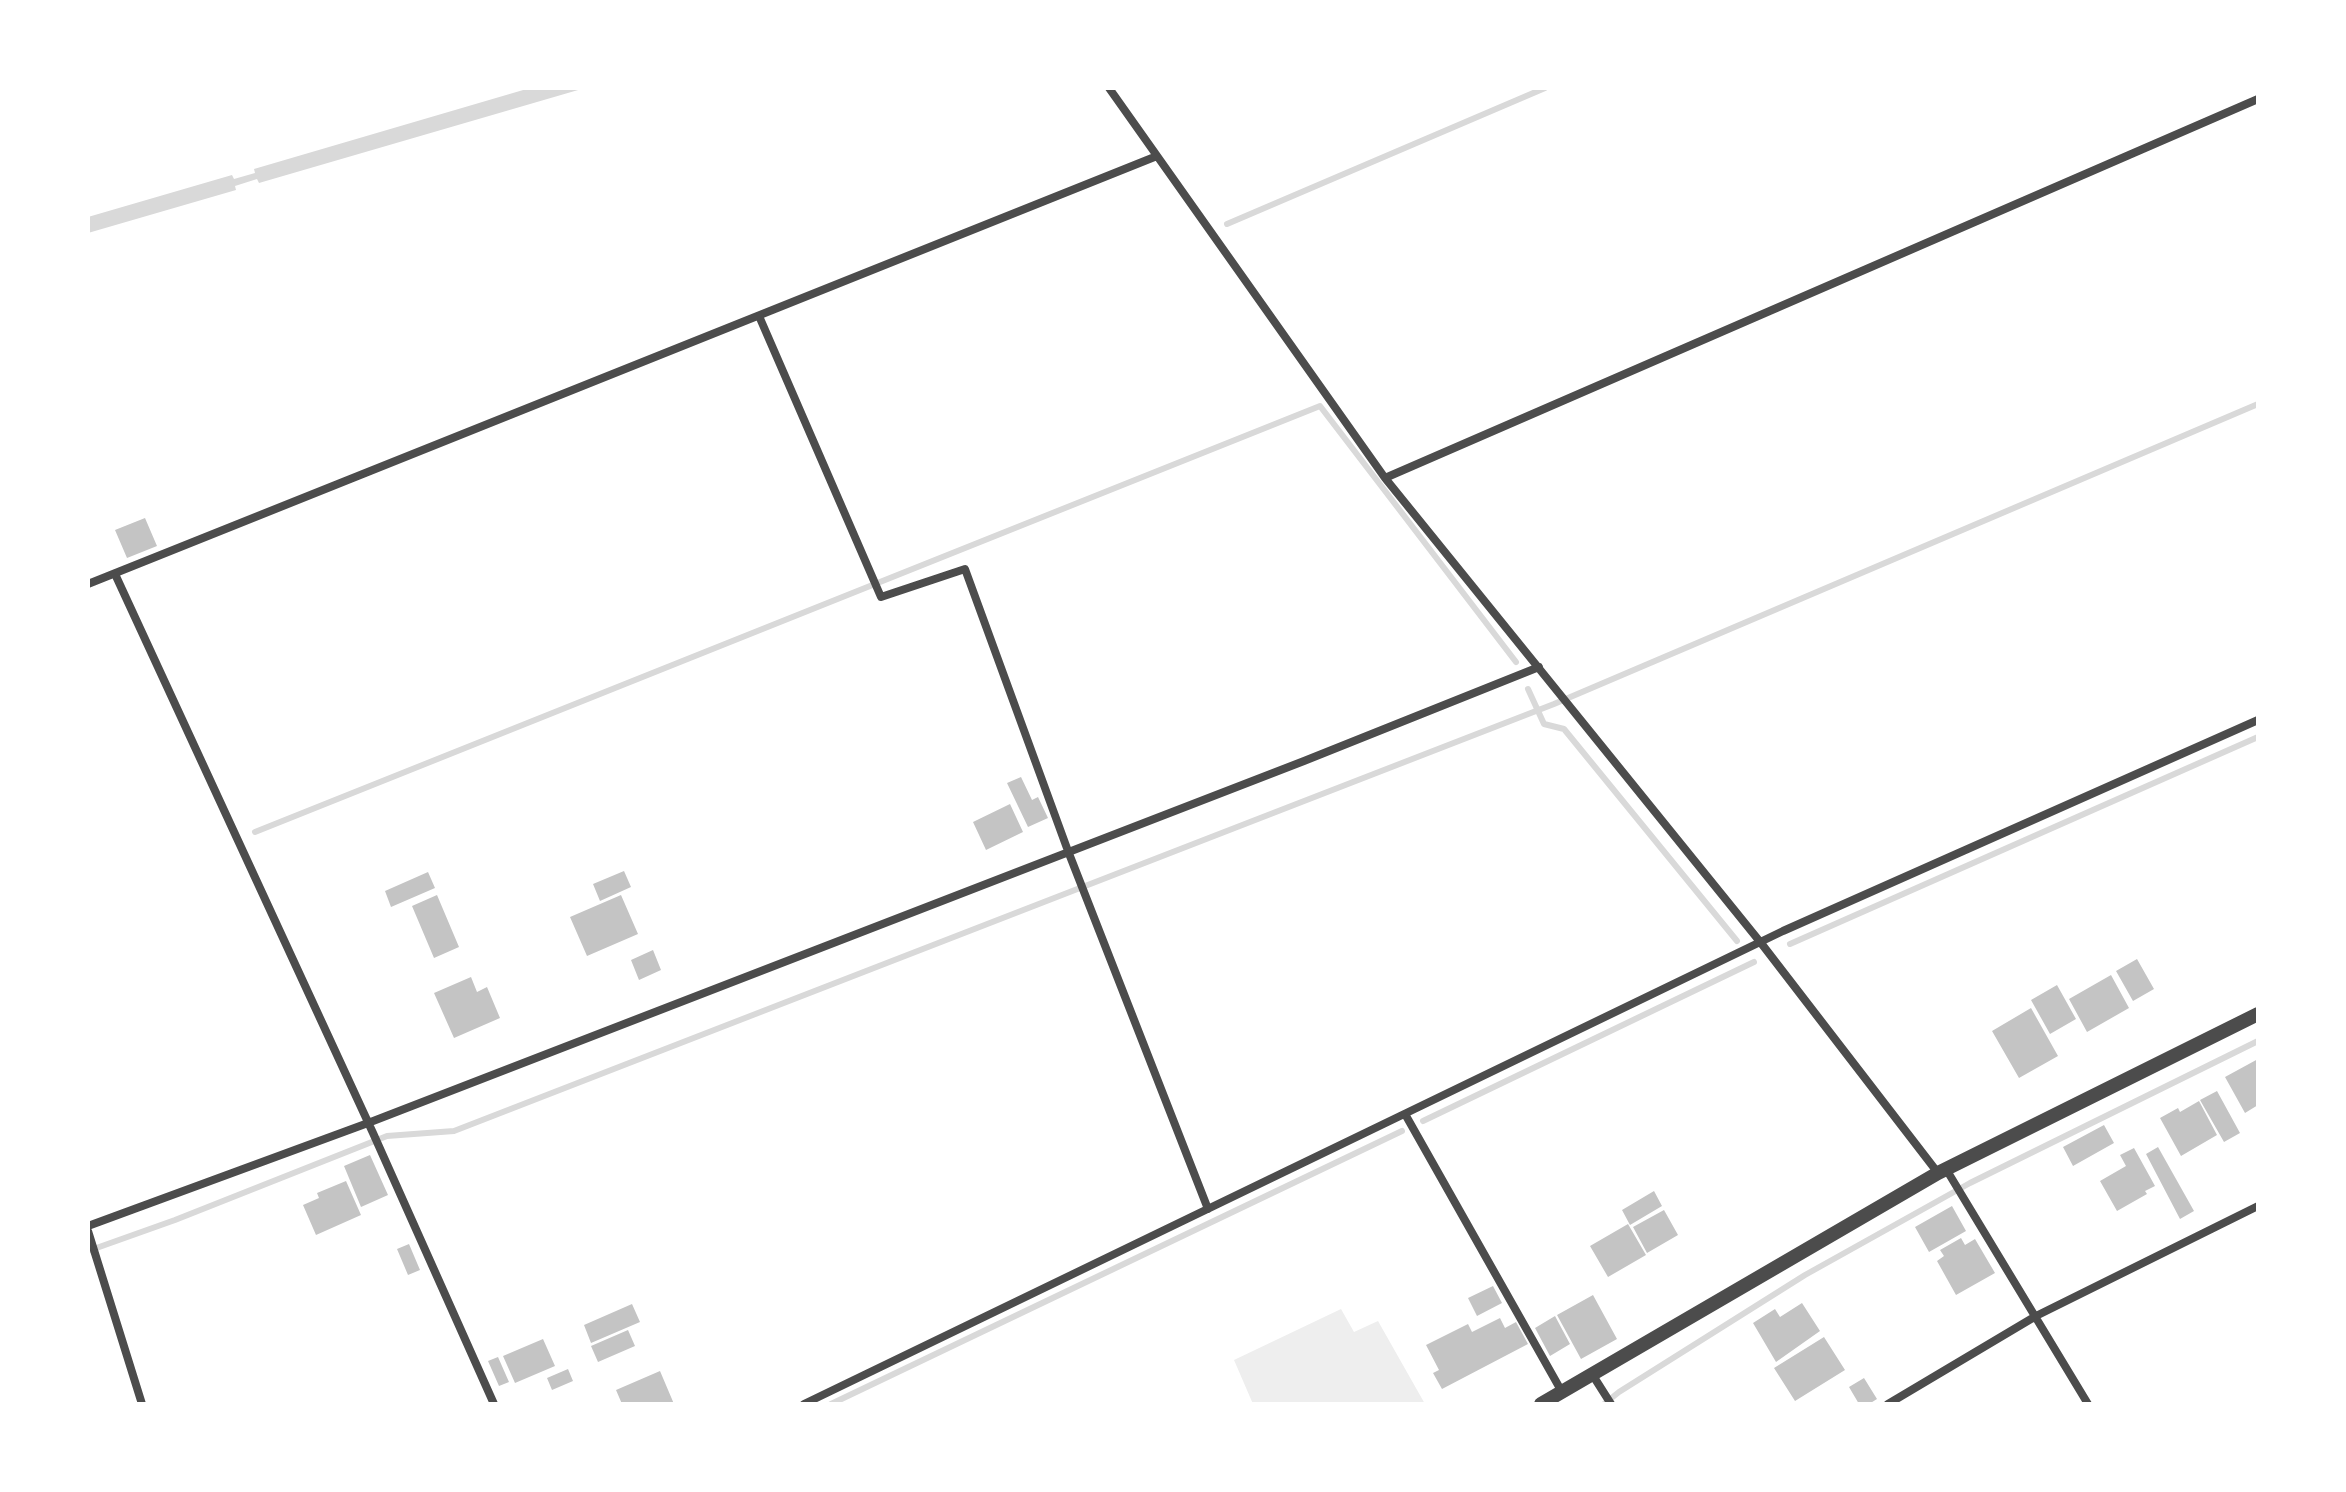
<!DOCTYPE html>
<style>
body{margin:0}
#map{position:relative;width:2346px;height:1492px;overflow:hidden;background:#fff;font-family:"Asap Condensed",sans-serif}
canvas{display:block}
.frame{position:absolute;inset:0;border:90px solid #fff;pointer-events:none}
</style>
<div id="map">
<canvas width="2346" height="1492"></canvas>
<div class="frame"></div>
</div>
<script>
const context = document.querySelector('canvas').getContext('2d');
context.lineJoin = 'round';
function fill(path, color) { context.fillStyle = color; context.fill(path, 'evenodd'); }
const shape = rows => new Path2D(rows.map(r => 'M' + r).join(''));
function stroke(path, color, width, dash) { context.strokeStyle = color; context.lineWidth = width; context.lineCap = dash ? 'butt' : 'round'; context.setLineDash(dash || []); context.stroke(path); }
fill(shape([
 [1341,1309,1354,1332,1378,1321,1425,1404,1253,1404,1234,1360]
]), '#eee');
fill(shape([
 [530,88,585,88,259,183,257,179,235,186,236,190,88,233,88,217,232,175,234,179,255,173,254,169]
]), '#d9d9d9');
stroke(shape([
 [1227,224,1545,88],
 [1528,689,1544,724,1564,729,1737,941],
 [255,832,1320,406,1516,662],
 [1790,944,2258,737],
 [1423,1121,1754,962],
 [88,1251,175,1220,387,1136,454,1131,1554,704,2258,404],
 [831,1404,1402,1131],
 [1604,1404,1619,1392,1805,1275,1970,1183,2258,1041]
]), '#d9d9d9', 6);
fill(shape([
 [145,518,157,546,127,558,115,530],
 [1021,777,1032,800,1038,797,1048,818,1028,827,1007,783],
 [1010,804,1023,832,986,850,973,822],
 [624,871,631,887,600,901,593,884],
 [428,872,435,888,391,907,385,891],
 [437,895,459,947,434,958,412,906],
 [621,895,638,934,587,956,570,917],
 [653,950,661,970,639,980,631,960],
 [2137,959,2154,989,2133,1001,2116,971],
 [2111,975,2129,1008,2087,1032,2069,999],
 [471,977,477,992,487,987,500,1018,454,1038,434,993],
 [2057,985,2076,1019,2050,1034,2031,1000],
 [2031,1008,2058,1056,2019,1078,1992,1031],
 [2258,1059,2258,1105,2245,1113,2225,1077],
 [2217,1091,2240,1133,2224,1142,2200,1100],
 [2199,1101,2217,1135,2181,1156,2160,1118,2178,1108,2180,1112],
 [2104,1125,2114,1143,2073,1166,2063,1147],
 [2158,1147,2194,1211,2180,1219,2146,1154],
 [2134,1148,2155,1186,2145,1191,2147,1194,2117,1211,2100,1181,2126,1166,2120,1155],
 [370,1155,388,1195,361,1207,344,1166],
 [346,1181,361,1215,316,1235,303,1205,319,1198,317,1193],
 [1654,1191,1662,1206,1630,1225,1622,1210],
 [1952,1206,1966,1231,1929,1252,1915,1227],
 [1664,1210,1678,1235,1647,1253,1633,1227],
 [1628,1224,1646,1255,1608,1277,1590,1246],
 [1961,1238,1965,1245,1975,1239,1995,1273,1956,1295,1937,1261,1944,1256,1940,1250],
 [409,1244,420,1270,408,1275,397,1249],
 [1493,1286,1502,1303,1477,1316,1468,1298],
 [1593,1295,1617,1339,1581,1359,1557,1315],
 [1802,1303,1820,1331,1776,1362,1753,1323,1775,1309,1780,1317],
 [632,1304,640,1322,591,1343,584,1325],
 [1555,1316,1570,1344,1550,1356,1535,1328],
 [1500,1318,1505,1328,1516,1322,1528,1344,1442,1389,1433,1373,1439,1370,1426,1345,1468,1324,1472,1332],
 [628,1330,635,1346,598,1362,591,1346],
 [1824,1337,1845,1370,1795,1401,1774,1368],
 [543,1339,555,1366,515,1383,503,1356],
 [498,1357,509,1382,499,1386,488,1361],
 [568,1369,573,1381,552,1390,547,1378],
 [660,1371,674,1404,622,1404,616,1390],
 [1864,1378,1877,1399,1869,1404,1859,1404,1849,1387]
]), '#c4c4c4');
stroke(shape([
 [1109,88,1385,478,1761,943,1938,1173],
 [759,316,881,597,965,569,1068,851,1208,1209],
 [1385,478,2258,99],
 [115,574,373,1133,494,1404],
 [88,584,1157,156],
 [1405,1114,1562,1392],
 [1946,1169,2088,1404],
 [88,1226,368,1123,1304,761,1539,667],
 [88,1231,142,1404],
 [1592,1374,1611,1404],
 [804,1404,1783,931,2258,720],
 [1888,1404,2036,1316,2258,1206]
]), '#4c4c4c', 8);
stroke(shape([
 [1541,1404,1938,1173,2258,1014]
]), '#4c4c4c', 14);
</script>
